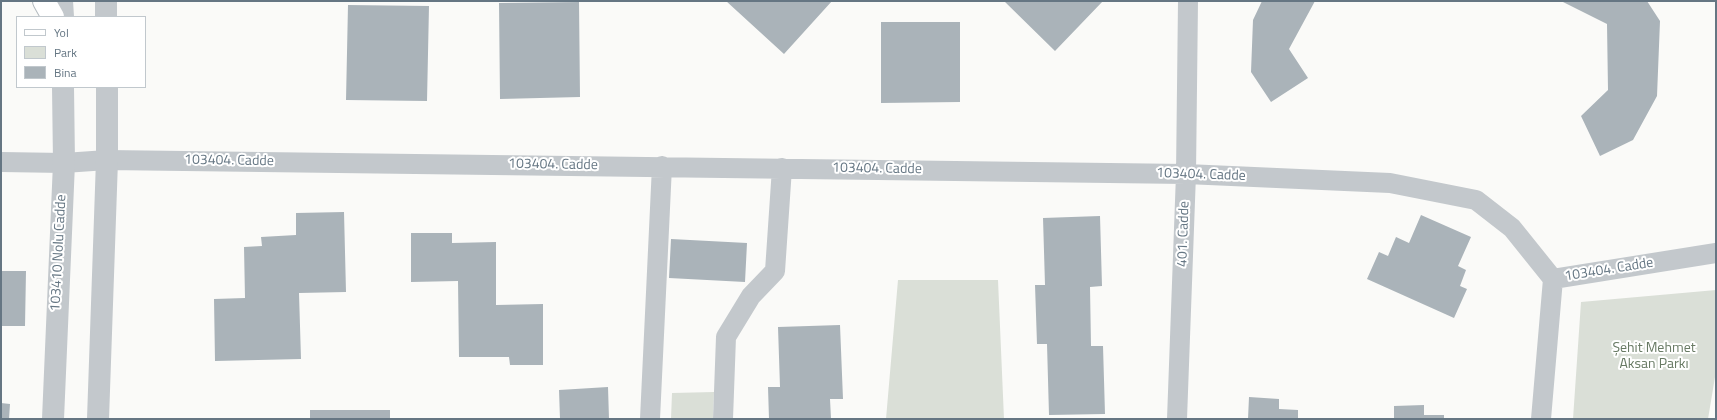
<!DOCTYPE html>
<meta charset="utf-8">
<style>
body{margin:0}
#map{position:relative;width:1717px;height:420px;overflow:hidden;background:#fafaf8;font-family:"Titillium Web",sans-serif}
canvas{display:block}
.frame{position:absolute;inset:0;border:2px solid #657683;pointer-events:none}
.legend{position:absolute;left:16px;top:16px;width:130px;height:72px;box-sizing:border-box;background:#fff;border:1px solid #c1c8cd;margin:0;padding:5px 7px;list-style:none;font-size:12px;color:#657683}
.legend li{display:flex;align-items:center;gap:8px;height:20px}
.legend b{width:20px;border:1px solid #c1c8cd}
</style>
<div id="map">
<canvas width="1717" height="420"></canvas>
<div class="frame"></div>
<ul class="legend">
<li><b style="height:5px;background:#fff"></b>Yol</li>
<li><b style="height:11px;background:#dadfd7"></b>Park</li>
<li><b style="height:11px;background:#aab3b9"></b>Bina</li>
</ul>
</div>
<script>
const context = document.querySelector('canvas').getContext('2d');
context.lineJoin = 'round';
function fill(path, color) { context.fillStyle = color; context.fill(path, 'evenodd'); }
const shape = rows => new Path2D(rows.map(r => 'M' + r).join(''));
function stroke(path, color, width, dash) { context.strokeStyle = color; context.lineWidth = width; context.lineCap = dash ? 'butt' : 'round'; context.setLineDash(dash || []); context.stroke(path); }
function write(font, color, halo, rows, align = 'center') {
  context.font = font + ' "Titillium Web",sans-serif'; context.lineWidth = 4; context.setLineDash([]); context.textBaseline = 'middle'; context.strokeStyle = halo; context.fillStyle = color; for (const [text, x, y, turn = 0] of rows) {
    context.save(); context.translate(x, y); context.rotate((+turn || 0) * Math.PI / 180); context.textAlign = isNaN(turn) ? turn : align; if (halo) context.strokeText(text, 0, 0); context.fillText(text, 0, 0); context.restore();
  }
}
fill(shape([
 [898,280,998,280,1004,419,886,419],
 [1716,290,1716,371,1708,419,1573,419,1581,302],
 [714,392,713,419,671,419,672,393]
]), '#dadfd7');
fill(shape([
 [726,1,832,1,784,54],
 [1004,1,1103,1,1055,51],
 [1262,1,1315,1,1289,49,1308,78,1271,102,1251,72,1253,20],
 [1561,1,1647,1,1660,21,1657,96,1633,140,1600,156,1581,116,1608,90,1607,24],
 [579,2,580,97,500,99,499,3],
 [348,5,429,6,427,101,346,100],
 [881,22,960,22,960,102,881,103],
 [344,212,346,292,299,293,301,359,215,361,214,299,245,298,244,247,262,246,261,237,296,235,296,213],
 [1421,215,1471,237,1458,266,1466,270,1460,286,1467,289,1454,318,1367,279,1379,252,1388,256,1396,237,1409,243],
 [1100,216,1102,286,1090,287,1091,346,1103,346,1105,414,1049,415,1047,344,1037,344,1035,285,1045,285,1043,218],
 [411,233,452,233,452,243,496,242,496,305,543,304,543,365,510,365,509,357,459,357,458,281,411,282],
 [671,239,747,243,745,282,669,278],
 [1,271,26,271,25,326,1,326],
 [840,325,843,399,830,399,831,419,769,419,768,387,780,387,778,327],
 [608,387,609,419,560,419,559,390],
 [1249,397,1279,399,1279,409,1298,410,1298,419,1248,419],
 [1,403,10,404,9,419,1,419],
 [1424,405,1424,415,1444,415,1444,419,1394,419,1394,406],
 [310,410,390,410,390,419,310,419]
]), '#aab3b9');
const secondary = shape([
 [44,1,53,17]
]);
stroke(secondary, '#b3babf', 24);
stroke(shape([
 [1,162,64,163,107,160,1186,174,1390,183,1476,200,1512,228,1553,279,1716,253],
 [650,419,662,166],
 [723,419,726,337,751,296,775,271,782,168],
 [1177,419,1186,174,1188,1],
 [1541,419,1553,279]
]), '#c3c8cc', 20);
stroke(shape([
 [62,1,63,17],
 [106,1,106,17],
 [53,419,64,163,63,87],
 [98,419,107,160,107,87]
]), '#c3c8cc', 22);
stroke(secondary, '#fff', 22);
write('14px', '#657683', '#fff', [
 ["103404. Cadde",229,161,1],
 ["103404. Cadde",553,165,1],
 ["103404. Cadde",877,169,1],
 ["103404. Cadde",1201,175,2],
 ["401. Cadde",1184,234,-88],
 ["103410 Nolu Cadde",59,253,-87],
 ["103404. Cadde",1609,270,-9]
]);
write('14px', '#687a64', '#fff', [
 ["Şehit Mehmet",1654,349],
 ["Aksan Parkı",1654,365]
]);
</script>
